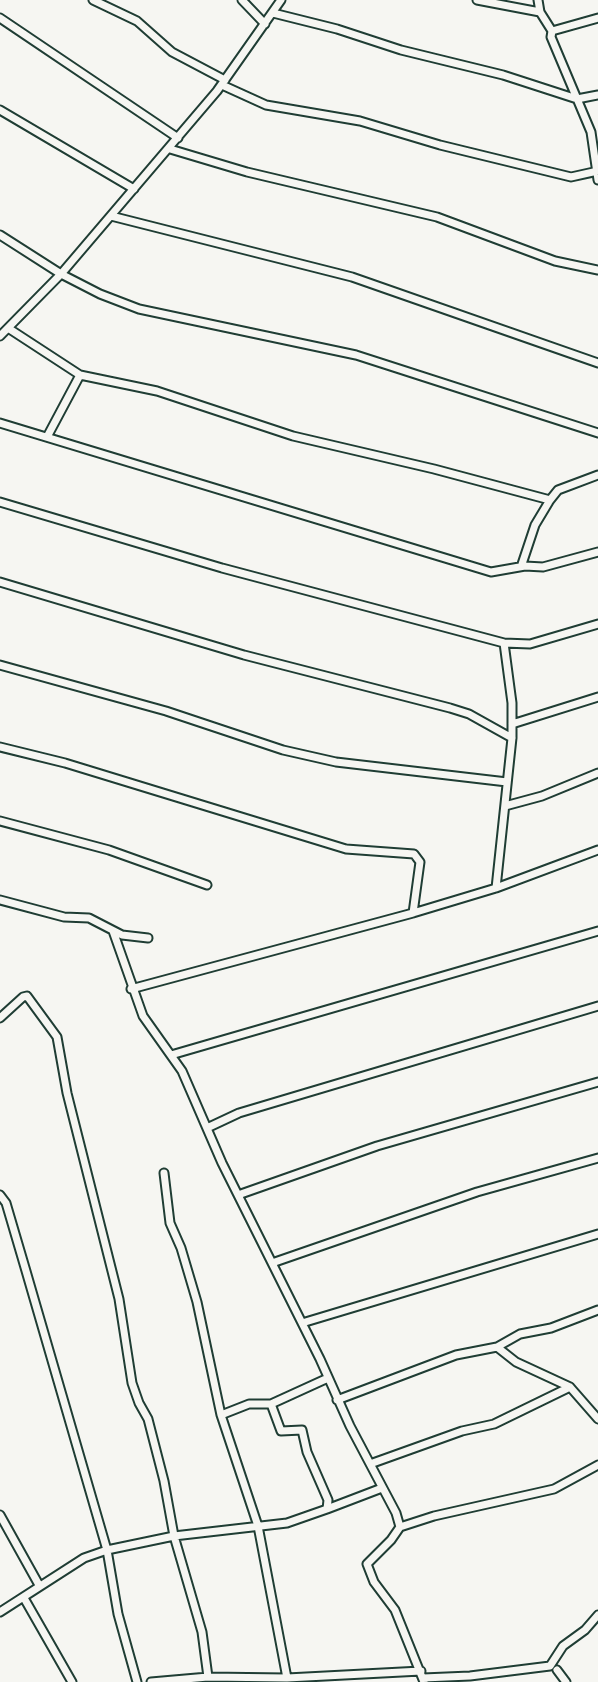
<!DOCTYPE html>
<style>
body{margin:0}
canvas{display:block;background:#f6f6f2}
</style>
<canvas width="598" height="1682"></canvas>
<script>
const context = document.querySelector('canvas').getContext('2d');
context.lineJoin = 'round';
const shape = rows => new Path2D(rows.map(r => 'M' + r).join(''));
function stroke(path, color, width, dash) { context.strokeStyle = color; context.lineWidth = width; context.lineCap = dash ? 'butt' : 'round'; context.setLineDash(dash || []); context.stroke(path); }
const street = shape([
 [93,0,137,21,172,52,225,80],
 [242,0,265,24],
 [477,0,540,12],
 [538,0,540,12,552,31,551,37,591,132,598,180],
 [273,13,337,29,401,50,503,75,577,99,598,95],
 [0,18,178,138],
 [552,31,598,18],
 [222,85,266,105,360,121,440,145,571,177,598,171],
 [0,110,134,189],
 [170,149,247,172,437,217,555,261,598,270],
 [111,216,352,277,598,363],
 [0,235,61,274,217,91,281,0],
 [8,328,80,375,157,391,293,436,434,469,550,500],
 [0,336,61,274,100,294,139,309,356,355,598,433],
 [0,423,491,572,525,566,543,567,598,552],
 [47,437,80,375],
 [0,502,222,568,504,643,530,644,598,624],
 [525,566,522,564,535,525,550,500,558,490,598,475],
 [0,582,244,655,450,708,469,714,512,738],
 [0,665,166,711,283,750,336,762,507,782],
 [512,724,598,697],
 [0,747,65,763,346,849,414,854,420,862,413,913],
 [505,806,542,796,598,773],
 [0,821,109,850,207,885],
 [496,888,512,738,512,703,504,643],
 [0,900,64,917,89,918,122,935,148,938],
 [113,931,143,1016,182,1071,222,1163,320,1359,350,1426,396,1513,400,1527,391,1540,367,1564,374,1582,395,1610,424,1682],
 [131,989,413,913,496,888,598,850],
 [0,1018,23,997,27,996,57,1037,67,1093,119,1299,132,1383,139,1403,148,1419,164,1481,174,1536,202,1632,208,1677],
 [171,1055,598,931],
 [207,1128,239,1113,598,1006],
 [164,1173,170,1223,181,1248,197,1302,221,1415,258,1526,287,1678],
 [0,1195,6,1203,26,1271,107,1550,118,1614,137,1682],
 [238,1195,377,1146,598,1082],
 [272,1263,477,1192,598,1158],
 [302,1323,598,1234],
 [497,1347,520,1334,551,1328,598,1310],
 [570,1387,598,1419],
 [337,1400,456,1355,497,1347,516,1362,570,1387,494,1424,462,1431,370,1464],
 [271,1404,328,1378],
 [327,1509,382,1488],
 [0,1515,39,1585],
 [400,1527,434,1516,554,1489,598,1465],
 [24,1598,72,1682],
 [0,1612,84,1558,107,1550,174,1536,287,1523,327,1509,328,1500,307,1452,302,1430,281,1431,271,1404,249,1404,221,1415],
 [557,1670,566,1682],
 [423,1678,470,1676,550,1666,563,1646,585,1630,598,1615],
 [151,1682,208,1677,287,1678,421,1671]
]);
stroke(street, '#1f3d34', 11);
stroke(street, '#f6f6f2', 7);
</script>
